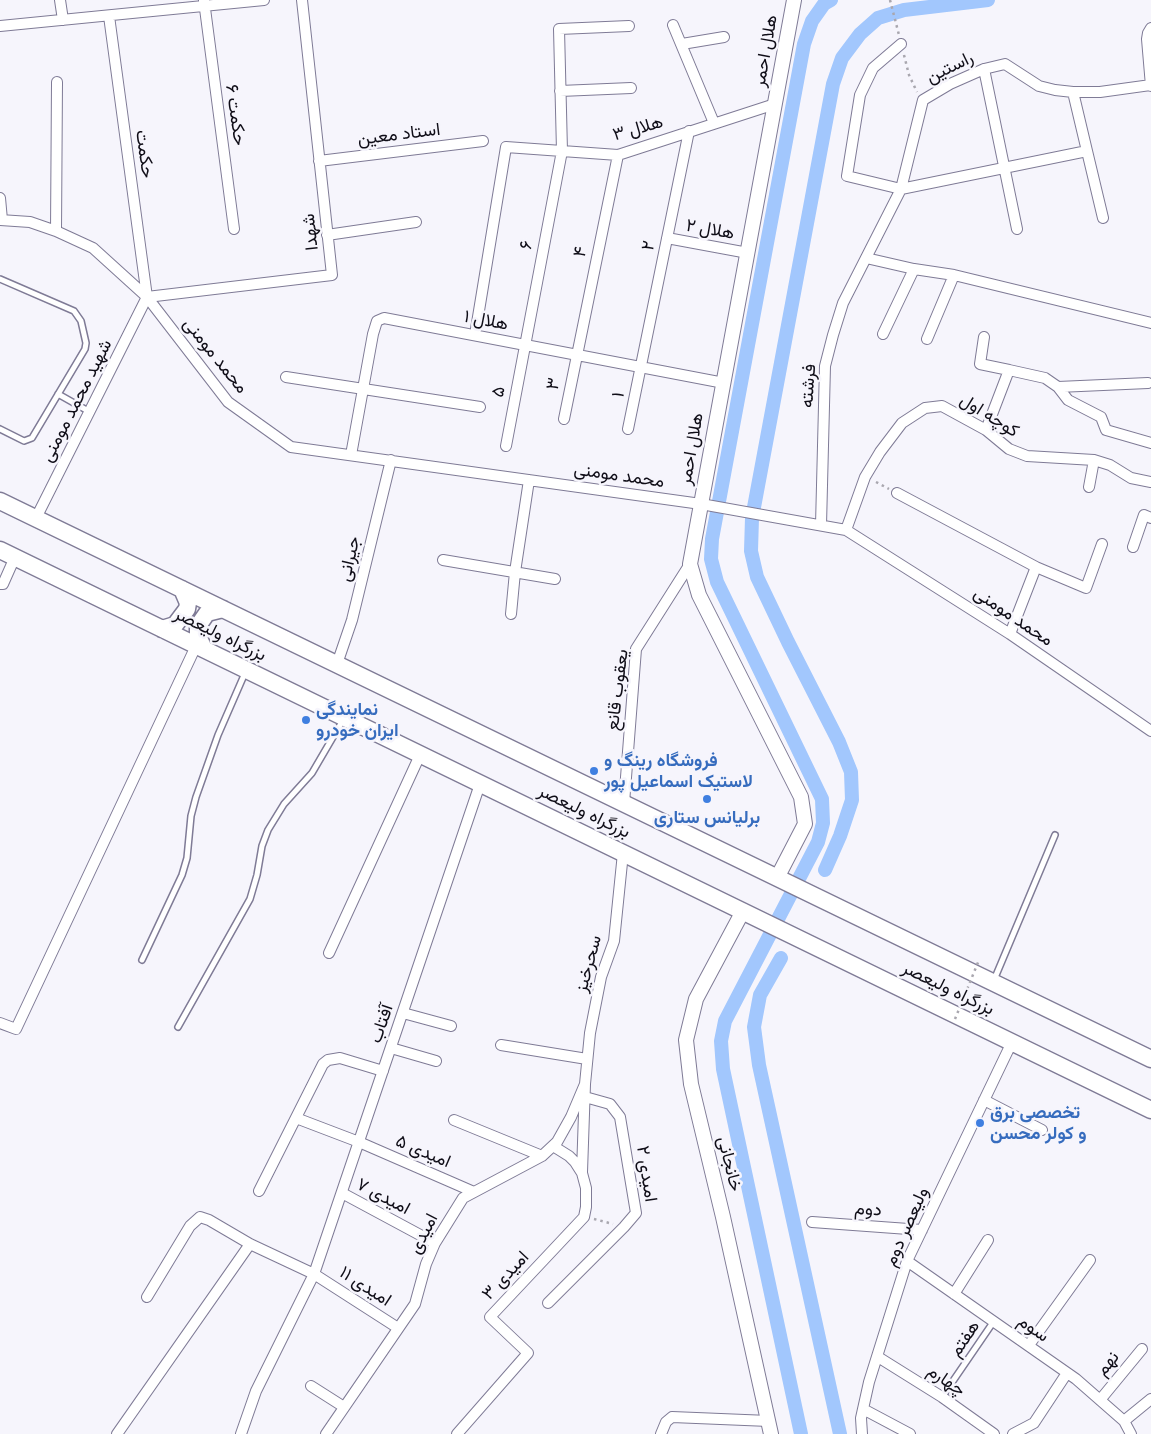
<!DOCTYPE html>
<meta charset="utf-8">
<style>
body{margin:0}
canvas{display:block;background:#f6f5fc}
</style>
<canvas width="1151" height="1434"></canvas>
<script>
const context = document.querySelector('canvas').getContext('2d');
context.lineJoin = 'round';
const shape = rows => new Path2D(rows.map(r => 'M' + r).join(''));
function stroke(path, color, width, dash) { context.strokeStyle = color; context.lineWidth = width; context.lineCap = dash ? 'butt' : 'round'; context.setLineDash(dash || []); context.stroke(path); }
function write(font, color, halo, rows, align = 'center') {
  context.font = font + ' "Times New Roman",Vazirmatn,serif'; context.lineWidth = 5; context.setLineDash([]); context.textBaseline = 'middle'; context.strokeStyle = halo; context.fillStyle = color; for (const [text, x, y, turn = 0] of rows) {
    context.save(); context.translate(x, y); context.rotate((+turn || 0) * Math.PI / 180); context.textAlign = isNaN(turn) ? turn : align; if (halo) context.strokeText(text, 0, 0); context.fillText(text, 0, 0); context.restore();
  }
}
stroke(shape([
 [825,870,840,836,852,800,851,772,839,742,788,642,757,577,751,551,752,518,833,84,842,58,860,34,878,18,904,10,988,0],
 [781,958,760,995,754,1027,759,1065,840,1434],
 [801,1434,723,1069,721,1041,725,1021,818,842,823,823,822,799,717,582,711,559,712,539,804,44,812,21,824,4,831,0]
]), '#a2c7fd', 14);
const service = shape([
 [0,279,74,311,81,321,86,343,85,349,32,438,24,441,0,429],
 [58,394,90,412],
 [142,960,182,875,187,858,191,816,196,797,218,735,245,673],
 [994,980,1055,835],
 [178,1027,250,899,257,875,262,846,268,830,284,804,312,773,343,720],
 [942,1397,994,1321]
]);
const minor = shape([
 [60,0,63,20],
 [204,1,234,229],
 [109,16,147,297],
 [673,25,714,123],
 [0,26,264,0],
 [1151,28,1148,33,1147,39,1151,86],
 [682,44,724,37],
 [901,44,873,68,860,95,847,176,901,189,1087,151,1073,92],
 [984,69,1017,229],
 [560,91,631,88],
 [1087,151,1103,218],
 [319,161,483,141],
 [0,198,2,220],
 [0,220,30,222,56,231,93,248,147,297,228,402,291,447,701,504,846,530,1010,634,1151,731],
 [56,231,57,82],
 [327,235,416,222],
 [667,238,748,253],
 [866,258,914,269,954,275,1151,323],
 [147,297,332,275,302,0],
 [883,334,914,269],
 [475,335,506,147,618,155,775,104],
 [984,337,980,364,1009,370],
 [927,339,954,275],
 [286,377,480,407],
 [1058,387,1148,383],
 [564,419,618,155],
 [628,429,689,131],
 [986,430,1009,370,1045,378,1058,387,1068,400,1101,417,1106,430,1151,443],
 [506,446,562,151,559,29,629,26],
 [351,455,373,334,377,321,384,318,724,383],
 [1089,487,1094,460],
 [897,493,1036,567,1010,634],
 [36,518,147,297],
 [821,525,825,366,833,335,843,303,901,189,923,100,950,84,984,69,1005,64,1039,86,1055,90,1073,92,1100,92,1151,85],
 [846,530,865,477,880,452,902,423,925,408,942,406,986,430,1009,449,1027,456,1094,460,1110,465,1131,478,1151,482],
 [1133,547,1144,515,1151,518],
 [443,560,555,579],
 [1036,567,1086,588,1102,544],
 [0,584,3,584,15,557],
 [511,614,515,572,529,480],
 [337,664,352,620,391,460],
 [624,803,636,649,690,564],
 [329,953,420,755],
 [403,1013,451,1026],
 [0,1023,16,1029,196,646],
 [501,1045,587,1059],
 [391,1048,436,1061],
 [984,1100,1042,1130],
 [296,1118,359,1142,474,1192],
 [454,1120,542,1156],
 [582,1172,585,1084,590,1033,601,977,614,941,623,853],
 [259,1191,323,1064,328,1060,340,1058,383,1071],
 [342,1193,435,1243],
 [812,1222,922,1230],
 [907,1261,1076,1379,1124,1421,1131,1434],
 [954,1294,988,1240],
 [147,1297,190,1226,200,1217,209,1220,250,1244,314,1274,398,1328],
 [548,1303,624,1227,636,1213,620,1117,610,1104,585,1097],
 [1029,1345,1090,1260],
 [878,1357,942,1397,994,1434],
 [311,1386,344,1407],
 [1100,1400,1142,1349],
 [863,1409,910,1434],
 [1124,1421,1151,1399],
 [117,1434,250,1244],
 [241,1434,256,1391,314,1274,480,784],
 [326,1434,415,1304,426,1264,435,1243,463,1198,542,1156,557,1142,571,1117,585,1084],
 [457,1434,528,1353,490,1317,584,1217,586,1207,586,1188,582,1173,575,1162,569,1156,553,1146],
 [661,1434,666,1422,672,1417,769,1421],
 [862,1434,861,1418,869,1382,907,1261,1012,1042],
 [1013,1434,1034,1423,1067,1373]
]);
const secondary = shape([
 [777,878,805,824,801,797,699,595,690,564,794,0],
 [743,911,696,999,686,1040,691,1084,723,1217,771,1434]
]);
const trunk = shape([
 [0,501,1151,1059],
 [0,550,1151,1110],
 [162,629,175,625,187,609,188,603,182,589],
 [204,649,198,636,198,626,207,613,223,609]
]);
stroke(service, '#7f7b96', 8);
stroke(minor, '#7f7b96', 12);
stroke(secondary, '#7f7b96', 16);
stroke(trunk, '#7f7b96', 19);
stroke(shape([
 [890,0,899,35],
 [904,55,909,75,917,92],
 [876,482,889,489],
 [594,1219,613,1224]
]), '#a9a7af', 2.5, [2.5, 4]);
stroke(service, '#fff', 5);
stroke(minor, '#fff', 10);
stroke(secondary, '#fff', 14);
stroke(trunk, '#fff', 16);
stroke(shape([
 [955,1019,979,960]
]), '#a9a7af', 2.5, [2.5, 4]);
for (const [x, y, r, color] of [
 [306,720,5,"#3f7fe0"],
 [594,771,5,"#3f7fe0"],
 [707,799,5,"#3f7fe0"],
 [980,1123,5,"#3f7fe0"]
]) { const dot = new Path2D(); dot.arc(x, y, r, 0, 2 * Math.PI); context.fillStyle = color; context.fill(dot); stroke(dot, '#f6f5fc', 2); }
write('18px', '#0f0d17', '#f6f5fc', [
 ["هلال احمر",766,51,-80],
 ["راستین",950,68,-26],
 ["حکمت ۶",235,115,82],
 ["هلال ۳",638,129,-16],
 ["استاد معین",399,135,-7],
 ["حکمت",144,154,82],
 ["هلال ۲",710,230,10],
 ["شهدا",311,232,-96],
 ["۶",527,245,-79],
 ["۲",649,246,-78],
 ["۴",581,252,-78],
 ["هلال ۱",486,321,11],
 ["محمد مومنی",215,356,51],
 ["۳",554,384,-79],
 ["فرشته",809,386,-86],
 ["۵",499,392,-79],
 ["۱",619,395,-78],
 ["شهید محمد مومنی",77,401,-63],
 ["کوچه اول",989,416,32],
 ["هلال احمر",692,449,-80],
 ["محمد مومنی",619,476,8],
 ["جیرانی",350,559,-77],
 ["محمد مومنی",1013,617,34],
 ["بزرگراه ولیعصر",220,635,26],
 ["یعقوب قانع",618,690,-83],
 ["بزرگراه ولیعصر",584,812,26],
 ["سحرخیز",589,964,-75],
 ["بزرگراه ولیعصر",948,989,26],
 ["آفتاب",382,1024,-71],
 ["امیدی ۵",423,1152,23],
 ["خانجانی",729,1164,76],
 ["امیدی ۲",646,1174,81],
 ["امیدی ۷",383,1197,28],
 ["دوم",868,1210,4],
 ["ولیعصر دوم",907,1227,-66],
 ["امیدی",424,1234,-63],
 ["امیدی ۳",506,1276,-47],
 ["امیدی ۱۱",365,1287,33],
 ["سوم",1033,1329,35],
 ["هفتم",965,1339,-56],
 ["نهم",1108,1364,-51],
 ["چهارم",946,1381,34]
]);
write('bold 18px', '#366cbe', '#f6f5fc', [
 ["نمایندگی",316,710],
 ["ایران خودرو",316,731],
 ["فروشگاه رینگ و",604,761],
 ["لاستیک اسماعیل پور",604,782],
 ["برلیانس ستاری",707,818,"center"],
 ["تخصصی برق",990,1113],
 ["و کولر محسن",990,1134]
], 'left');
</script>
